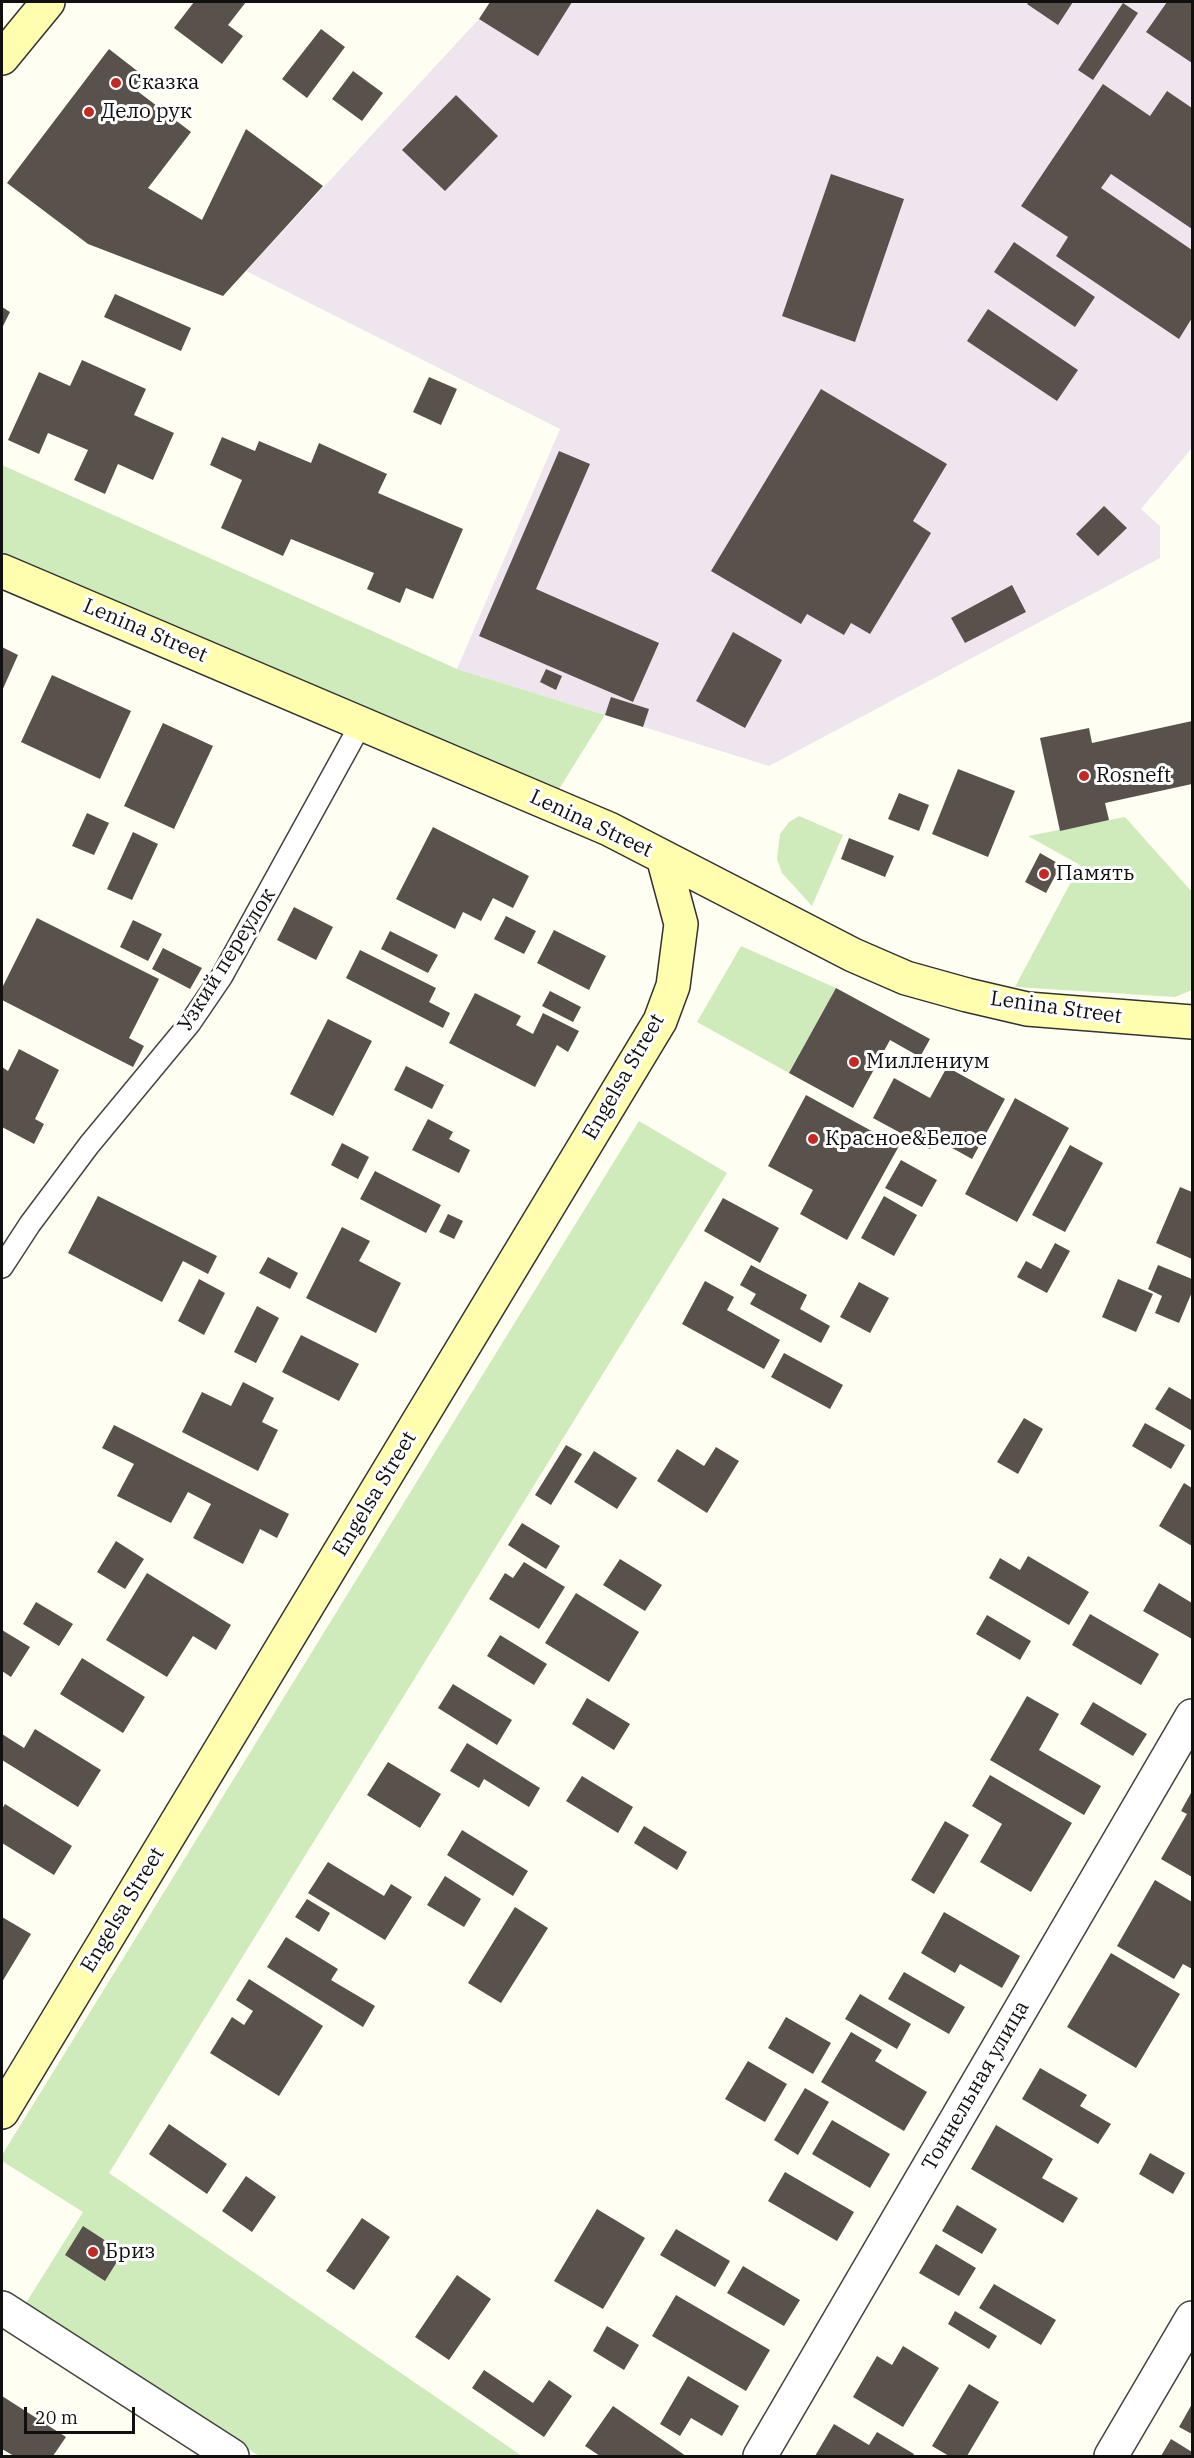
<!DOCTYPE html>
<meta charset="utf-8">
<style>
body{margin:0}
#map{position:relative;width:1194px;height:2458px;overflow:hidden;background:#fffef3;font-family:"IBM Plex Serif",serif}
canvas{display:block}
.frame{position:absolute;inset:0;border:3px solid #101010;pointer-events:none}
.scale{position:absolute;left:24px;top:2407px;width:111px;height:27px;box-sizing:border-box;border:3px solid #101010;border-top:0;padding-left:8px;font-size:18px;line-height:21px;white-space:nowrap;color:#101010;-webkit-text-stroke:4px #fff;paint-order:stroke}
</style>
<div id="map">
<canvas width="1194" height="2458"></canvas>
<div class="frame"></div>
<div class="scale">20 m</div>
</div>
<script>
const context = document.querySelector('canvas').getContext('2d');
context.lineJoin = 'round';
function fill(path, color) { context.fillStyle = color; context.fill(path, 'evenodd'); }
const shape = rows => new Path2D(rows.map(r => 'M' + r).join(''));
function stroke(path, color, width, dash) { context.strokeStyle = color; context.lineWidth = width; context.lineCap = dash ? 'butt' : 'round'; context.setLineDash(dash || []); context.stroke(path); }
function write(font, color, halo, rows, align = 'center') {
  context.font = font + ' "IBM Plex Serif",serif'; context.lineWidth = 6; context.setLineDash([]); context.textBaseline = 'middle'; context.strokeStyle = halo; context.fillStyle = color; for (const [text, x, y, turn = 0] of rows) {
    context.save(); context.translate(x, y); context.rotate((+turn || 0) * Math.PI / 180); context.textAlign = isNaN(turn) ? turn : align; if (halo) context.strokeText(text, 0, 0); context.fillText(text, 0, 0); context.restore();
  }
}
fill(shape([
 [490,2,1192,2,1192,448,1141,509,1160,526,1160,558,769,766,457,669,560,429,246,271,479,19]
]), '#eee5ee');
fill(shape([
 [2,465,457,669,605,715,556,794,2,555],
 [799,816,843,835,812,906,782,873,777,859,780,834,789,822],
 [1125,817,1192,892,1192,990,1175,997,1015,987,1080,865,1028,836],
 [741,946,836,988,789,1073,697,1022],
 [639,1121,727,1173,109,2173,522,2456,259,2456,24,2306,83,2212,2,2161,2,2155]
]), '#d0ebbb');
fill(shape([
 [194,2,246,2,228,25,243,36,222,64,174,28],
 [490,2,572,2,538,56,479,19],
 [1029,2,1073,2,1058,25,1027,4],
 [1167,2,1192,2,1192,63,1146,32],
 [1123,3,1138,13,1093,80,1078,70],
 [321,29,345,47,307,98,282,79],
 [109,49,145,77,136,90,191,132,148,188,202,220,246,129,323,186,223,296,88,244,7,183],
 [353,71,383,93,362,121,332,99],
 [1103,84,1150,116,1167,91,1192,108,1192,229,1111,174,1101,188,1192,250,1192,318,1179,339,1056,256,1068,237,1021,206],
 [456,95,498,136,445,191,402,150],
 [831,174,904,199,855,342,782,316],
 [1014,242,1095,297,1075,327,994,272],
 [115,294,191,328,181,351,104,317],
 [2,307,10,312,3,326,2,325],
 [988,309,1078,370,1057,401,967,341],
 [82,360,146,389,134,415,174,433,153,480,118,464,105,494,74,480,88,450,48,433,39,454,8,440,39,372,70,386],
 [429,377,457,389,441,425,413,412],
 [821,389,947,464,913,521,931,533,870,634,851,623,844,635,807,614,801,624,711,571],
 [222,437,255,451,259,441,311,463,319,443,387,474,378,493,463,529,433,599,406,588,400,603,367,589,374,573,291,539,283,556,221,528,242,480,210,465],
 [559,451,590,464,536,589,659,643,633,702,479,636],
 [1104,506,1127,528,1098,556,1076,534],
 [1012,585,1026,612,965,643,951,618],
 [733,632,782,660,745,728,696,701],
 [2,647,18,655,2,691],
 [546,669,562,676,556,690,540,682],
 [52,675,131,711,100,779,21,742],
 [611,697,649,709,643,727,605,715],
 [1192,721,1192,784,1105,803,1109,820,1060,831,1040,738,1089,728,1092,743],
 [163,723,213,746,174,829,124,806],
 [958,769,1015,791,988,857,932,834],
 [899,793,929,805,919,831,888,819],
 [87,813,109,823,94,855,72,846],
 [433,827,529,876,513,908,493,898,481,921,463,912,455,929,396,899],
 [133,832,158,844,132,900,107,889],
 [849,838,894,856,885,877,841,859],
 [1040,853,1061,865,1046,893,1025,882],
 [294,907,333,927,316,960,277,940],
 [506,916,536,931,524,954,494,939],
 [37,918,159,979,129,1038,144,1046,133,1067,2,1000,2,988],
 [133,920,162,934,148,961,120,947],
 [554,930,606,956,589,990,537,963],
 [390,931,438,955,428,973,381,949],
 [163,948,202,968,190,989,152,969],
 [360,950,436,988,429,1002,450,1013,443,1028,346,978],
 [836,988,930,1039,920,1057,890,1040,853,1108,789,1073],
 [550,991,581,1007,573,1022,542,1006],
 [475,993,521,1016,516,1025,533,1034,543,1013,579,1031,568,1052,557,1045,535,1087,449,1043],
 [328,1019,372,1041,333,1116,290,1094],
 [19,1049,59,1070,35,1119,44,1124,34,1144,2,1127,2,1067,8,1071],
 [406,1066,444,1085,432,1109,394,1090],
 [947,1067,1005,1099,972,1159,936,1139,930,1149,873,1118,894,1078,930,1098],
 [806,1095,899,1146,847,1240,800,1214,813,1190,768,1166],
 [1015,1098,1069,1128,1017,1222,965,1194],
 [428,1119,453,1132,449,1139,470,1150,459,1173,412,1150],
 [342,1143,369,1157,358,1179,331,1165],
 [1070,1145,1103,1163,1065,1232,1032,1215],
 [901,1160,937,1180,922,1207,885,1188],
 [375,1171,441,1205,426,1233,360,1199],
 [1180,1187,1192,1192,1192,1259,1156,1243],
 [98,1196,217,1256,208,1274,183,1261,162,1302,68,1253],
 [884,1196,917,1215,894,1256,861,1238],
 [723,1198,779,1228,760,1263,704,1231],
 [448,1214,463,1221,454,1239,439,1232],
 [342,1227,370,1241,359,1261,401,1283,376,1333,306,1298],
 [1055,1243,1070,1251,1047,1293,1017,1277,1026,1261,1041,1269],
 [268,1257,298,1273,290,1289,259,1273],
 [751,1265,807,1295,800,1309,830,1326,821,1343,750,1304,756,1294,740,1285],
 [1158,1265,1192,1279,1192,1292,1179,1323,1155,1313,1162,1296,1148,1289],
 [199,1279,225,1293,204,1335,178,1321],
 [1118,1279,1153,1294,1136,1332,1102,1317],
 [705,1281,734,1297,727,1310,780,1340,764,1369,682,1324],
 [859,1282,889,1298,870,1333,840,1317],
 [257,1306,279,1318,256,1363,234,1352],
 [301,1335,359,1364,339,1401,282,1372],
 [784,1353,843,1385,830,1409,771,1377],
 [243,1382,274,1398,262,1422,278,1430,258,1471,182,1432,202,1392,231,1406],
 [1169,1387,1192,1400,1192,1431,1155,1409],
 [1024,1418,1043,1429,1018,1474,997,1462],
 [1145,1423,1185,1445,1171,1469,1132,1446],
 [114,1425,289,1514,277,1538,260,1529,243,1564,193,1538,211,1504,188,1492,171,1523,117,1496,134,1464,102,1448],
 [566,1445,582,1454,551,1505,535,1495],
 [716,1447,739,1461,707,1513,657,1481,677,1449,704,1466],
 [594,1451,637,1478,617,1509,574,1482],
 [1184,1483,1192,1488,1192,1546,1159,1526],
 [522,1523,560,1546,546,1569,508,1545],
 [116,1541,144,1559,125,1589,97,1572],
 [1028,1556,1089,1592,1069,1625,989,1578,1000,1558,1020,1570],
 [620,1559,662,1585,645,1611,603,1585],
 [524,1562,565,1587,539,1629,489,1599,505,1573,513,1578],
 [147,1573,231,1625,216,1650,193,1636,167,1677,106,1640],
 [1159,1583,1192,1603,1192,1639,1143,1611],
 [576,1593,639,1632,609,1682,545,1643],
 [36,1602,73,1624,59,1646,23,1624],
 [1090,1614,1159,1654,1141,1685,1072,1645],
 [987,1615,1031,1641,1020,1660,976,1634],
 [2,1630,30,1647,11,1677,2,1671],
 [500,1635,547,1664,534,1685,487,1656],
 [82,1658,145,1697,123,1733,60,1694],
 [453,1684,512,1720,497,1745,438,1708],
 [1027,1696,1059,1714,1039,1750,1101,1786,1084,1815,990,1760],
 [587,1698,630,1724,614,1750,572,1724],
 [1093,1702,1147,1734,1133,1756,1080,1724],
 [35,1729,101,1770,78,1807,2,1760,2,1734,24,1748],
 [467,1743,540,1788,529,1807,484,1779,479,1788,450,1771],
 [388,1762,441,1794,420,1828,367,1795],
 [990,1775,1072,1823,1031,1892,980,1862,1002,1824,972,1806],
 [582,1776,633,1807,618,1833,566,1801],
 [1192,1791,1192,1877,1161,1859,1187,1814,1181,1811],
 [5,1804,72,1846,54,1875,2,1843,2,1809],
 [945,1821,969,1835,934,1894,911,1880],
 [644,1826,687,1852,677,1870,634,1843],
 [462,1830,528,1871,513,1896,447,1855],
 [328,1862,384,1896,391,1884,412,1897,385,1940,308,1893],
 [445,1876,481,1899,464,1927,427,1905],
 [1155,1880,1192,1902,1192,1969,1183,1964,1174,1979,1117,1946],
 [307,1899,330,1913,319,1932,295,1917],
 [515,1907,548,1928,501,2003,468,1983],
 [944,1912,1020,1956,1002,1988,960,1964,955,1973,921,1953],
 [2,1917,31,1934,2,1982],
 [286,1937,338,1969,331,1980,375,2006,363,2027,267,1967],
 [1111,1953,1180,1994,1136,2068,1067,2027],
 [904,1972,965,2007,949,2034,888,1999],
 [249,1979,323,2026,279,2096,210,2053,232,2017,244,2025,253,2011,236,2000],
 [860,1994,911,2024,897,2049,845,2019],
 [786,2017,831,2043,813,2074,768,2048],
 [851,2032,882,2050,875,2061,927,2092,904,2131,821,2082],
 [748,2061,787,2084,765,2122,725,2099],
 [1040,2068,1087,2095,1080,2106,1111,2124,1098,2144,1022,2099],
 [805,2088,829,2102,798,2155,774,2140],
 [832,2120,890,2154,870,2188,812,2154],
 [169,2124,227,2164,207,2194,149,2154],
 [996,2125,1053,2159,1042,2178,1078,2198,1063,2223,971,2169],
 [1150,2153,1185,2173,1173,2194,1139,2174],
 [785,2172,854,2212,837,2241,768,2201],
 [246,2176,276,2197,252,2232,222,2211],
 [957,2205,997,2229,982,2254,942,2231],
 [597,2209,645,2238,603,2309,554,2281],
 [362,2218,390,2237,354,2290,326,2271],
 [83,2226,123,2252,105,2281,65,2255],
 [676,2229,730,2261,715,2287,660,2255],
 [936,2244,976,2268,959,2296,919,2273],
 [743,2266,800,2300,784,2326,727,2293],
 [457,2275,491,2299,449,2360,415,2337],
 [994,2284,1056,2320,1041,2345,979,2308],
 [676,2295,770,2350,746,2391,652,2336],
 [955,2311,997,2336,989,2349,948,2324],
 [607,2326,639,2345,624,2370,593,2351],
 [903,2346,939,2368,903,2427,853,2397,877,2356,892,2365],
 [484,2370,533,2403,549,2380,572,2396,544,2437,472,2388],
 [688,2376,739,2406,722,2436,691,2418,680,2436,660,2424],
 [969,2384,999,2402,967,2456,949,2456,932,2446],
 [2,2396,66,2437,53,2456,14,2456,2,2449],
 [1192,2404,1192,2434,1179,2427],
 [613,2406,686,2456,600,2456,585,2446],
 [834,2424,869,2445,877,2432,914,2454,913,2456,815,2456],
 [1171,2439,1192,2452,1192,2456,1161,2456]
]), '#59524c');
const lane = shape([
 [2,1267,30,1224,89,1145,190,1023,222,976,362,722]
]);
const street = shape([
 [2,2308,232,2456],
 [760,2456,1192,1716],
 [1111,2456,1192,2318]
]);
const secondary = shape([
 [2,58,48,2],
 [2,571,609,829,853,955,906,978,967,995,1027,1009,1192,1022],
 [2,2112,660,1021,673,986,681,924,663,857]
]);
stroke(lane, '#434343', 24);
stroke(street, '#434343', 36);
stroke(secondary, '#323232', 36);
stroke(lane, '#fff', 21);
stroke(street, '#fff', 33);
stroke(secondary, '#fffdae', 33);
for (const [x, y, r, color] of [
 [116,83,6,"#c52923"],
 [89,112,6,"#c52923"],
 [1084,776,6,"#c52923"],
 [1044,874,6,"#c52923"],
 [854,1062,6,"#c52923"],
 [813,1139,6,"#c52923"],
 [93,2252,6,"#c52923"]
]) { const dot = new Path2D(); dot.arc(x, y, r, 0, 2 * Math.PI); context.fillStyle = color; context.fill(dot); stroke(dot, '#fff', 2); }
write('21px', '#101010', '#fff', [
 ["Сказка",128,83],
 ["Дело рук",101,112],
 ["Rosneft",1096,776],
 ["Память",1056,874],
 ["Миллениум",866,1062],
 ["Красное&Белое",825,1139],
 ["Бриз",105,2252]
], 'left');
write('21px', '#101010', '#fff', [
 ["Lenina Street",145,631,23],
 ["Lenina Street",591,824,25],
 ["Узкий переулок",227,960,-58],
 ["Lenina Street",1056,1008,8],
 ["Engelsa Street",624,1077,-60],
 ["Engelsa Street",375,1494,-59],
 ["Engelsa Street",123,1910,-59],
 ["Тоннельная улица",976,2086,-60]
]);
</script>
